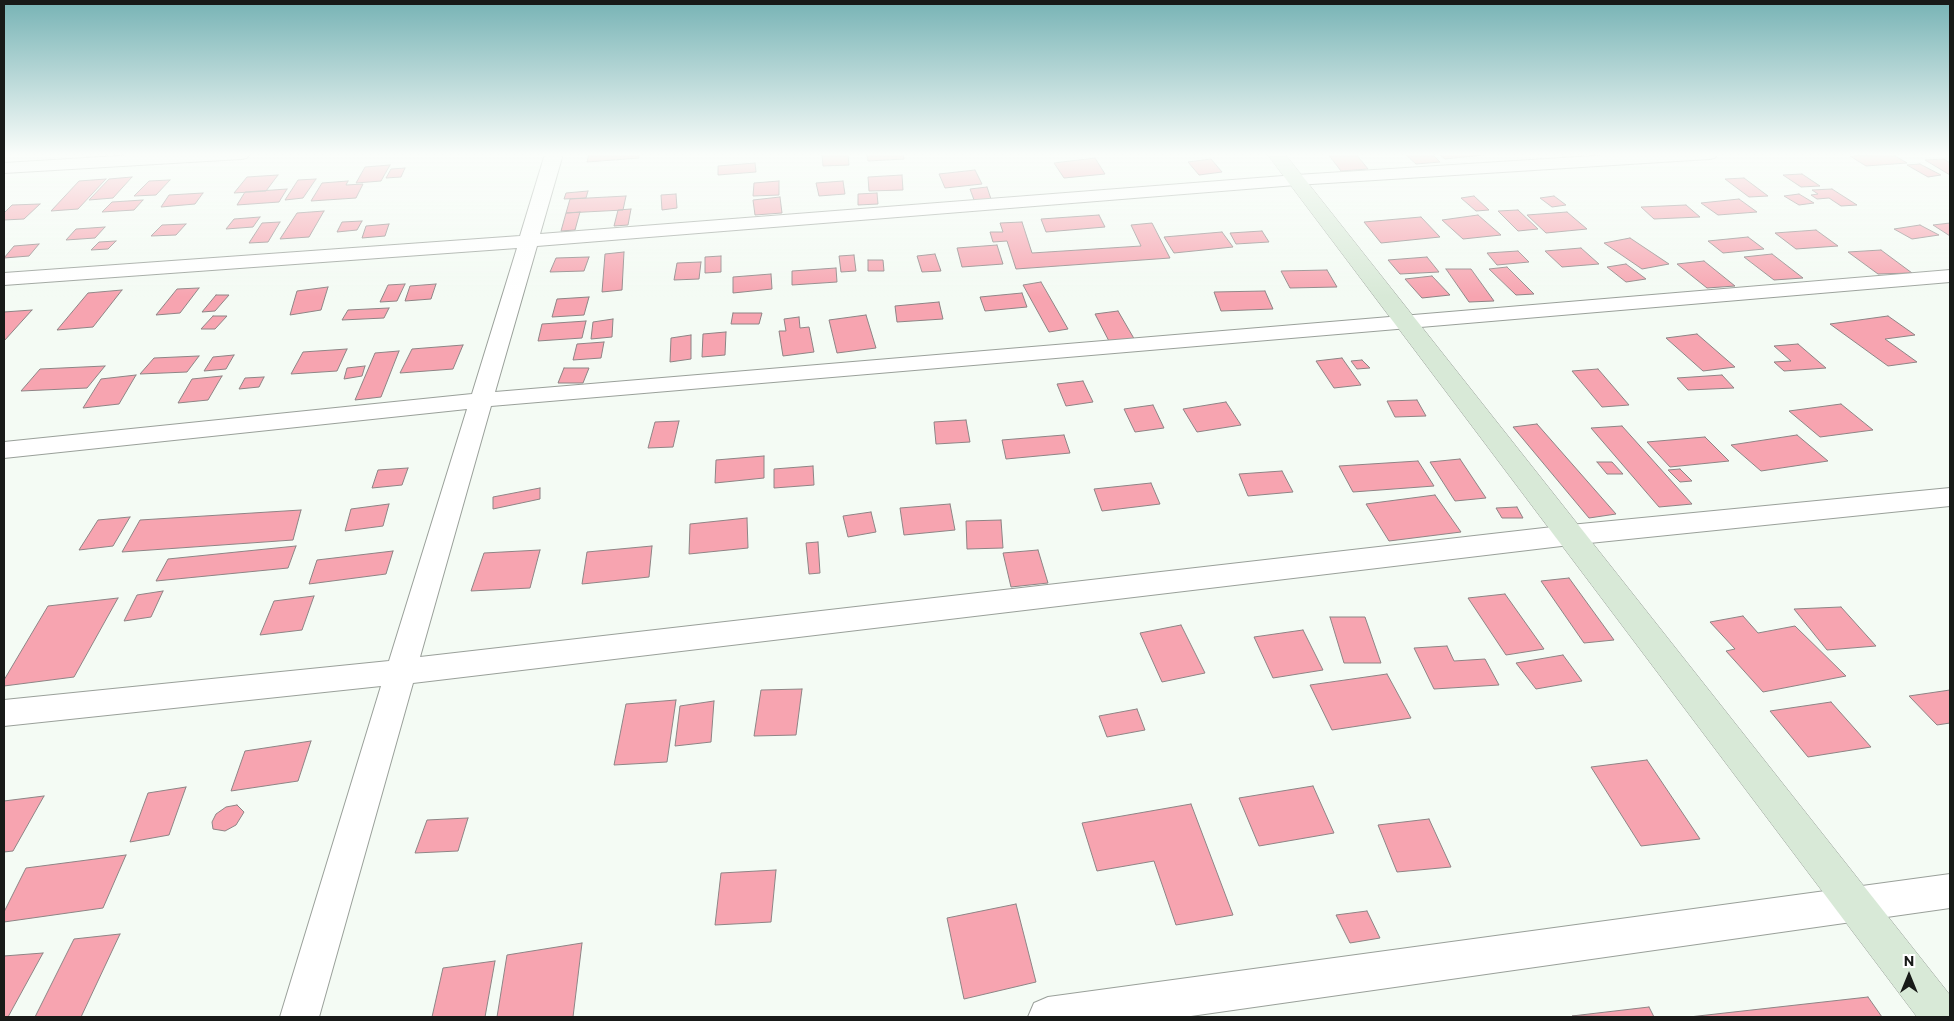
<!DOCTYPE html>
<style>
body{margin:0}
#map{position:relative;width:1954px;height:1021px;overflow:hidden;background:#f4fbf4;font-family:Commissioner,sans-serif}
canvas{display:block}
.frame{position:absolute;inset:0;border:5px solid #181a18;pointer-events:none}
.north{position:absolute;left:1884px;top:951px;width:50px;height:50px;-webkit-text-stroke:4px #fff;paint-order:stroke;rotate:0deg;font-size:14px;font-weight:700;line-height:20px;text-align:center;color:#181a18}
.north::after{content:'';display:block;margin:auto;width:18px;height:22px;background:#181a18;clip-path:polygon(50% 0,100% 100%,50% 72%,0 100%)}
</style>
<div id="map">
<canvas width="1954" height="1021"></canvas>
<div class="frame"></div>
<div class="north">N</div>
</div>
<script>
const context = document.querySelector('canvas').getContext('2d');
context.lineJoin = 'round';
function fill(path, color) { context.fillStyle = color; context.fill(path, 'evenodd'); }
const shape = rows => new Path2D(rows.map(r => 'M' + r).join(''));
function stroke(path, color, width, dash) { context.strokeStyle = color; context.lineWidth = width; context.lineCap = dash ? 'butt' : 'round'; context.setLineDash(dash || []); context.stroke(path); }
const building = shape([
 [589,154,639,154,639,158,587,162,589,154],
 [822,154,848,154,849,165,823,166,822,154],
 [867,154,903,154,904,159,868,161,867,154],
 [1328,154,1356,154,1368,169,1341,171,1328,154],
 [1405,154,1432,154,1440,162,1416,164,1405,154],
 [1439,154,1492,154,1445,159,1439,154],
 [1892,154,1907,163,1866,166,1850,156,1892,154],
 [1095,158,1105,174,1064,178,1054,163,1095,158],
 [1211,159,1222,172,1199,175,1188,162,1211,159],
 [1944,159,1950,163,1950,175,1925,160,1944,159],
 [755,163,756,172,718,175,718,166,755,163],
 [1920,164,1941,175,1928,177,1907,165,1920,164],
 [390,165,381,181,356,183,365,167,390,165],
 [405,168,401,177,386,178,391,169,405,168],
 [975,170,982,184,945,188,939,174,975,170],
 [1802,174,1820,186,1801,187,1783,175,1802,174],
 [278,175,266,191,234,193,247,177,278,175],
 [902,175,903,190,869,191,868,177,902,175],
 [132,177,113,198,89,200,109,179,132,177],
 [1744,178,1768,196,1749,197,1725,179,1744,178],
 [106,179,78,209,51,211,79,181,106,179],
 [316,179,303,198,285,200,298,180,316,179],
 [170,180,156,195,134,196,149,181,170,180],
 [348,181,346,185,363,184,356,198,311,201,322,183,348,181],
 [779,181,779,195,753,196,754,183,779,181],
 [843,181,845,194,819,196,816,183,843,181],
 [987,187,991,199,974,200,970,189,987,187],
 [287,189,279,202,237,205,245,192,287,189],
 [1832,189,1857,205,1841,206,1829,198,1817,199,1811,195,1818,194,1812,190,1832,189],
 [588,191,586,198,564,199,566,193,588,191],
 [203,193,195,204,161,207,169,195,203,193],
 [877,193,878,204,858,205,858,194,877,193],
 [676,194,677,208,662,210,661,195,676,194],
 [1799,194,1814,203,1799,205,1784,196,1799,194],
 [626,196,623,210,566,213,570,199,626,196],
 [1474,196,1489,210,1476,211,1461,198,1474,196],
 [1554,196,1566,205,1552,207,1540,198,1554,196],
 [780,197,782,213,755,215,753,200,780,197],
 [1739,199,1757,212,1718,215,1701,203,1739,199],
 [143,200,134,210,102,212,112,202,143,200],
 [40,204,24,219,4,220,4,213,12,205,40,204],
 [1686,205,1700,217,1654,219,1641,207,1686,205],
 [631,209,628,225,614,226,618,210,631,209],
 [1518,210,1538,229,1518,231,1498,211,1518,210],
 [324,211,309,237,280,239,297,213,324,211],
 [580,212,575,230,561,231,566,213,580,212],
 [1567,212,1587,229,1546,233,1527,215,1567,212],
 [1099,215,1105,227,1046,232,1041,219,1099,215],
 [1478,215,1501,235,1463,239,1442,220,1478,215],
 [260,217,253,227,226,229,234,219,260,217],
 [1421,217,1440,237,1381,243,1364,222,1421,217],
 [362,221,357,230,337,232,342,222,362,221],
 [280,222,268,242,249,243,262,223,280,222],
 [1022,222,1032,253,1141,246,1131,225,1152,223,1170,258,1016,269,1007,241,993,242,990,232,1003,232,1000,223,1022,222],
 [1950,223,1950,236,1933,225,1950,223],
 [186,224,176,235,151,236,162,225,186,224],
 [389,224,385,236,362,238,366,226,389,224],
 [1920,225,1939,235,1912,239,1894,229,1920,225],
 [105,227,95,238,66,240,76,229,105,227],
 [1816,230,1838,246,1796,249,1775,233,1816,230],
 [1262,231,1269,242,1236,244,1230,233,1262,231],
 [1222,232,1233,247,1174,253,1164,237,1222,232],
 [1748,237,1764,249,1723,253,1708,241,1748,237],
 [1630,238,1669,264,1642,269,1604,243,1630,238],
 [116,241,108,249,91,250,99,242,116,241],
 [39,244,29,256,4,258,14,246,39,244],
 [997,245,1003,264,962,267,957,248,997,245],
 [1581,248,1599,264,1562,267,1545,251,1581,248],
 [1881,250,1912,273,1878,274,1848,252,1881,250],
 [1518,251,1529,262,1497,265,1487,253,1518,251],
 [624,252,622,290,602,292,605,254,624,252],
 [935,254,941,271,922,272,917,256,935,254],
 [1772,254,1803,278,1774,280,1744,257,1772,254],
 [854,255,856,271,841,272,839,256,854,255],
 [721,256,721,272,705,273,705,257,721,256],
 [589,257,584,271,550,272,556,258,589,257],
 [1427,257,1439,272,1400,274,1388,260,1427,257],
 [868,260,883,260,884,271,868,271,868,260],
 [1704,261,1735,286,1707,288,1677,264,1704,261],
 [701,262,699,279,674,280,677,263,701,262],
 [1626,264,1646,279,1626,282,1607,267,1626,264],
 [1507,267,1534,294,1516,295,1489,269,1507,267],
 [836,268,837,282,792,285,792,271,836,268],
 [1446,269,1471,269,1494,301,1469,302,1446,269],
 [1327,270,1337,287,1290,288,1281,271,1327,270],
 [771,274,772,289,733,293,733,277,771,274],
 [1432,276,1450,295,1422,298,1405,279,1432,276],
 [1041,282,1068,329,1049,332,1023,285,1041,282],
 [405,284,397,301,380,302,388,285,405,284],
 [436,284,431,299,405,301,410,286,436,284],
 [328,287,321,310,290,315,297,291,328,287],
 [199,288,180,313,156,315,177,289,199,288],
 [122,290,93,327,57,330,88,293,122,290],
 [1265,291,1273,309,1221,311,1214,292,1265,291],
 [1022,293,1027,307,985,311,980,297,1022,293],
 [216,295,229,295,215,311,202,312,216,295],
 [589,297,584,315,552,317,557,299,589,297],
 [939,302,943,319,897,322,895,306,939,302],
 [389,308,384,318,342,320,348,310,389,308],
 [32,310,4,341,4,312,32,310],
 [1118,311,1136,342,1111,345,1095,314,1118,311],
 [733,313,762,313,759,324,731,324,733,313],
 [866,315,876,348,837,353,829,320,866,315],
 [213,316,227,316,215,329,201,329,213,316],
 [1888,316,1915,335,1885,339,1917,362,1888,366,1830,324,1888,316],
 [799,317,800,328,809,327,814,352,783,356,779,331,786,331,784,319,799,317],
 [613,319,612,337,591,339,593,322,613,319],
 [586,321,582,338,538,341,542,324,586,321],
 [726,332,725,355,702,357,703,334,726,332],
 [1697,334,1735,367,1703,371,1666,338,1697,334],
 [691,335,691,359,670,362,671,338,691,335],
 [604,342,601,358,573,360,577,344,604,342],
 [1798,344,1826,368,1784,371,1774,362,1791,361,1774,346,1798,344],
 [463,345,453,369,400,373,412,349,463,345],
 [347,349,337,371,291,374,303,352,347,349],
 [399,351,381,397,355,400,375,353,399,351],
 [234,355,226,369,204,371,213,357,234,355],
 [199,356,187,372,140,374,154,358,199,356],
 [1342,358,1361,385,1334,388,1316,361,1342,358],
 [1362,360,1370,368,1357,369,1351,361,1362,360],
 [105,366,87,388,21,391,40,369,105,366],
 [365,366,362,376,344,379,347,368,365,366],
 [564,368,589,368,583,383,558,383,564,368],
 [1598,369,1629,405,1602,407,1572,371,1598,369],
 [136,375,119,404,83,408,101,379,136,375],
 [1722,375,1734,388,1688,390,1677,378,1722,375],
 [222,376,208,400,178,403,192,379,222,376],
 [264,377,259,387,239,389,245,378,264,377],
 [1083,381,1093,402,1066,406,1057,384,1083,381],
 [1417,400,1426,416,1395,417,1387,401,1417,400],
 [1226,402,1241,425,1197,432,1183,409,1226,402],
 [1841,404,1873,430,1820,437,1789,411,1841,404],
 [1153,405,1164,428,1135,432,1124,409,1153,405],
 [966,420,970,442,936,444,934,422,966,420],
 [679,421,673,447,648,448,655,422,679,421],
 [1537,424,1616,514,1589,518,1513,427,1537,424],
 [1622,426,1692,504,1659,507,1591,428,1622,426],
 [1064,435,1070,453,1006,459,1002,440,1064,435],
 [1797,435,1828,461,1761,471,1731,445,1797,435],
 [1705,437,1729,461,1670,467,1647,442,1705,437],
 [764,456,764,478,715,483,716,460,764,456],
 [1460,459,1486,498,1455,501,1430,462,1460,459],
 [1418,461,1434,486,1353,492,1339,466,1418,461],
 [1597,462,1612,462,1623,474,1607,474,1597,462],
 [813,466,814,485,774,488,774,469,813,466],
 [408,468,402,485,372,488,378,470,408,468],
 [1680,469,1692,481,1680,482,1668,470,1680,469],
 [1282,471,1293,492,1248,496,1239,474,1282,471],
 [1151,483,1160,504,1102,511,1094,489,1151,483],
 [540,488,540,499,493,509,493,497,540,488],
 [1435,495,1461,532,1389,541,1366,504,1435,495],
 [389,504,383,526,345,531,351,509,389,504],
 [950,504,955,530,904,535,900,508,950,504],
 [1517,507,1523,518,1502,518,1496,508,1517,507],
 [301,510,293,540,122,552,140,520,301,510],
 [871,512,876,532,848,537,843,516,871,512],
 [130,517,113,546,79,550,98,520,130,517],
 [747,518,748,548,689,554,690,524,747,518],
 [1001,520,1003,548,967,549,966,521,1001,520],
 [818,542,820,573,809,574,806,543,818,542],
 [296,546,288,568,156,581,168,559,296,546],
 [652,546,649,577,582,584,587,552,652,546],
 [540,550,530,588,471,591,484,553,540,550],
 [1038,550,1048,583,1011,587,1003,553,1038,550],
 [393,551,386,574,309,584,317,560,393,551],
 [1569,578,1614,640,1584,643,1541,581,1569,578],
 [163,591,151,617,124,621,137,595,163,591],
 [1505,594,1544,649,1506,655,1468,598,1505,594],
 [314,596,302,630,260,635,274,601,314,596],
 [118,598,74,677,4,686,4,680,48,606,118,598],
 [1841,607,1876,646,1827,650,1794,609,1841,607],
 [1743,616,1758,633,1795,626,1846,676,1763,692,1726,651,1735,649,1710,622,1743,616],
 [1330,617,1365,617,1381,663,1344,663,1330,617],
 [1181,625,1205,673,1162,682,1140,633,1181,625],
 [1303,630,1323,670,1273,678,1254,637,1303,630],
 [1447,646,1454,661,1485,659,1499,685,1434,689,1414,648,1447,646],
 [1563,655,1582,681,1536,689,1516,663,1563,655],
 [1387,674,1411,718,1332,730,1310,685,1387,674],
 [802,689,796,735,754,736,761,690,802,689],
 [1950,690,1950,723,1937,725,1909,696,1950,690],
 [676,700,667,762,614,765,626,704,676,700],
 [714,701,711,742,675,746,680,706,714,701],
 [1831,702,1871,747,1808,757,1770,711,1831,702],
 [1137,709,1145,730,1107,737,1099,716,1137,709],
 [311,741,298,781,231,791,245,751,311,741],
 [1647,760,1700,839,1641,846,1591,767,1647,760],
 [1313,786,1334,833,1259,846,1239,798,1313,786],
 [186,787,169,835,130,842,148,793,186,787],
 [44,796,13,851,4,852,4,801,44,796],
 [1191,804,1233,915,1176,925,1154,861,1097,871,1082,823,1191,804],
 [237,805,244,812,236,825,225,831,213,829,212,822,216,814,226,807,237,805],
 [468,818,458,851,415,853,427,820,468,818],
 [1429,819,1451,867,1397,872,1378,825,1429,819],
 [126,855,103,908,4,922,4,912,26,868,126,855],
 [776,870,771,922,715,925,721,873,776,870],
 [1016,904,1036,982,964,999,947,918,1016,904],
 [1367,911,1380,938,1350,943,1336,915,1367,911],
 [120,934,81,1017,35,1017,74,939,120,934],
 [582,943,573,1017,497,1017,507,955,582,943],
 [43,953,8,1017,4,1017,4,956,43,953],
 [495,961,485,1017,432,1017,443,968,495,961],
 [1868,997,1882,1017,1689,1017,1868,997],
 [1649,1007,1654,1017,1572,1016,1649,1007]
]);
fill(building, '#f7a4b0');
stroke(building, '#8e8485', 1);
const street = shape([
 [150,154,249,154,247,158,241,159,4,173,4,163,150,154],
 [545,154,563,154,540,234,1296,175,1624,154,1717,154,1715,158,1709,159,1296,185,537,246,495,392,1950,270,1950,282,491,406,420,657,1570,525,1950,488,1950,506,1570,545,413,683,319,1017,280,1017,381,686,4,726,4,700,389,661,467,409,4,458,4,442,472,394,517,248,4,285,4,273,520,236,545,154],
 [1950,874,1950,908,1184,1017,1028,1017,1034,1003,1048,997,1950,874]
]);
const secondary = shape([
 [1267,154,1285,154,1950,995,1950,1017,1917,1017,1267,154]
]);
stroke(street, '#9aa09a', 2);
stroke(secondary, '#9aa09a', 1);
fill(street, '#fff');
fill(secondary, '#d8e9d7');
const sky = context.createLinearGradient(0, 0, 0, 297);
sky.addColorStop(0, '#77b3b5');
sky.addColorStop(0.52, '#fafdfa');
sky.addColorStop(1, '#fafdfa00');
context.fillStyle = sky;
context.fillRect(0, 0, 1954, 297);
</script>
